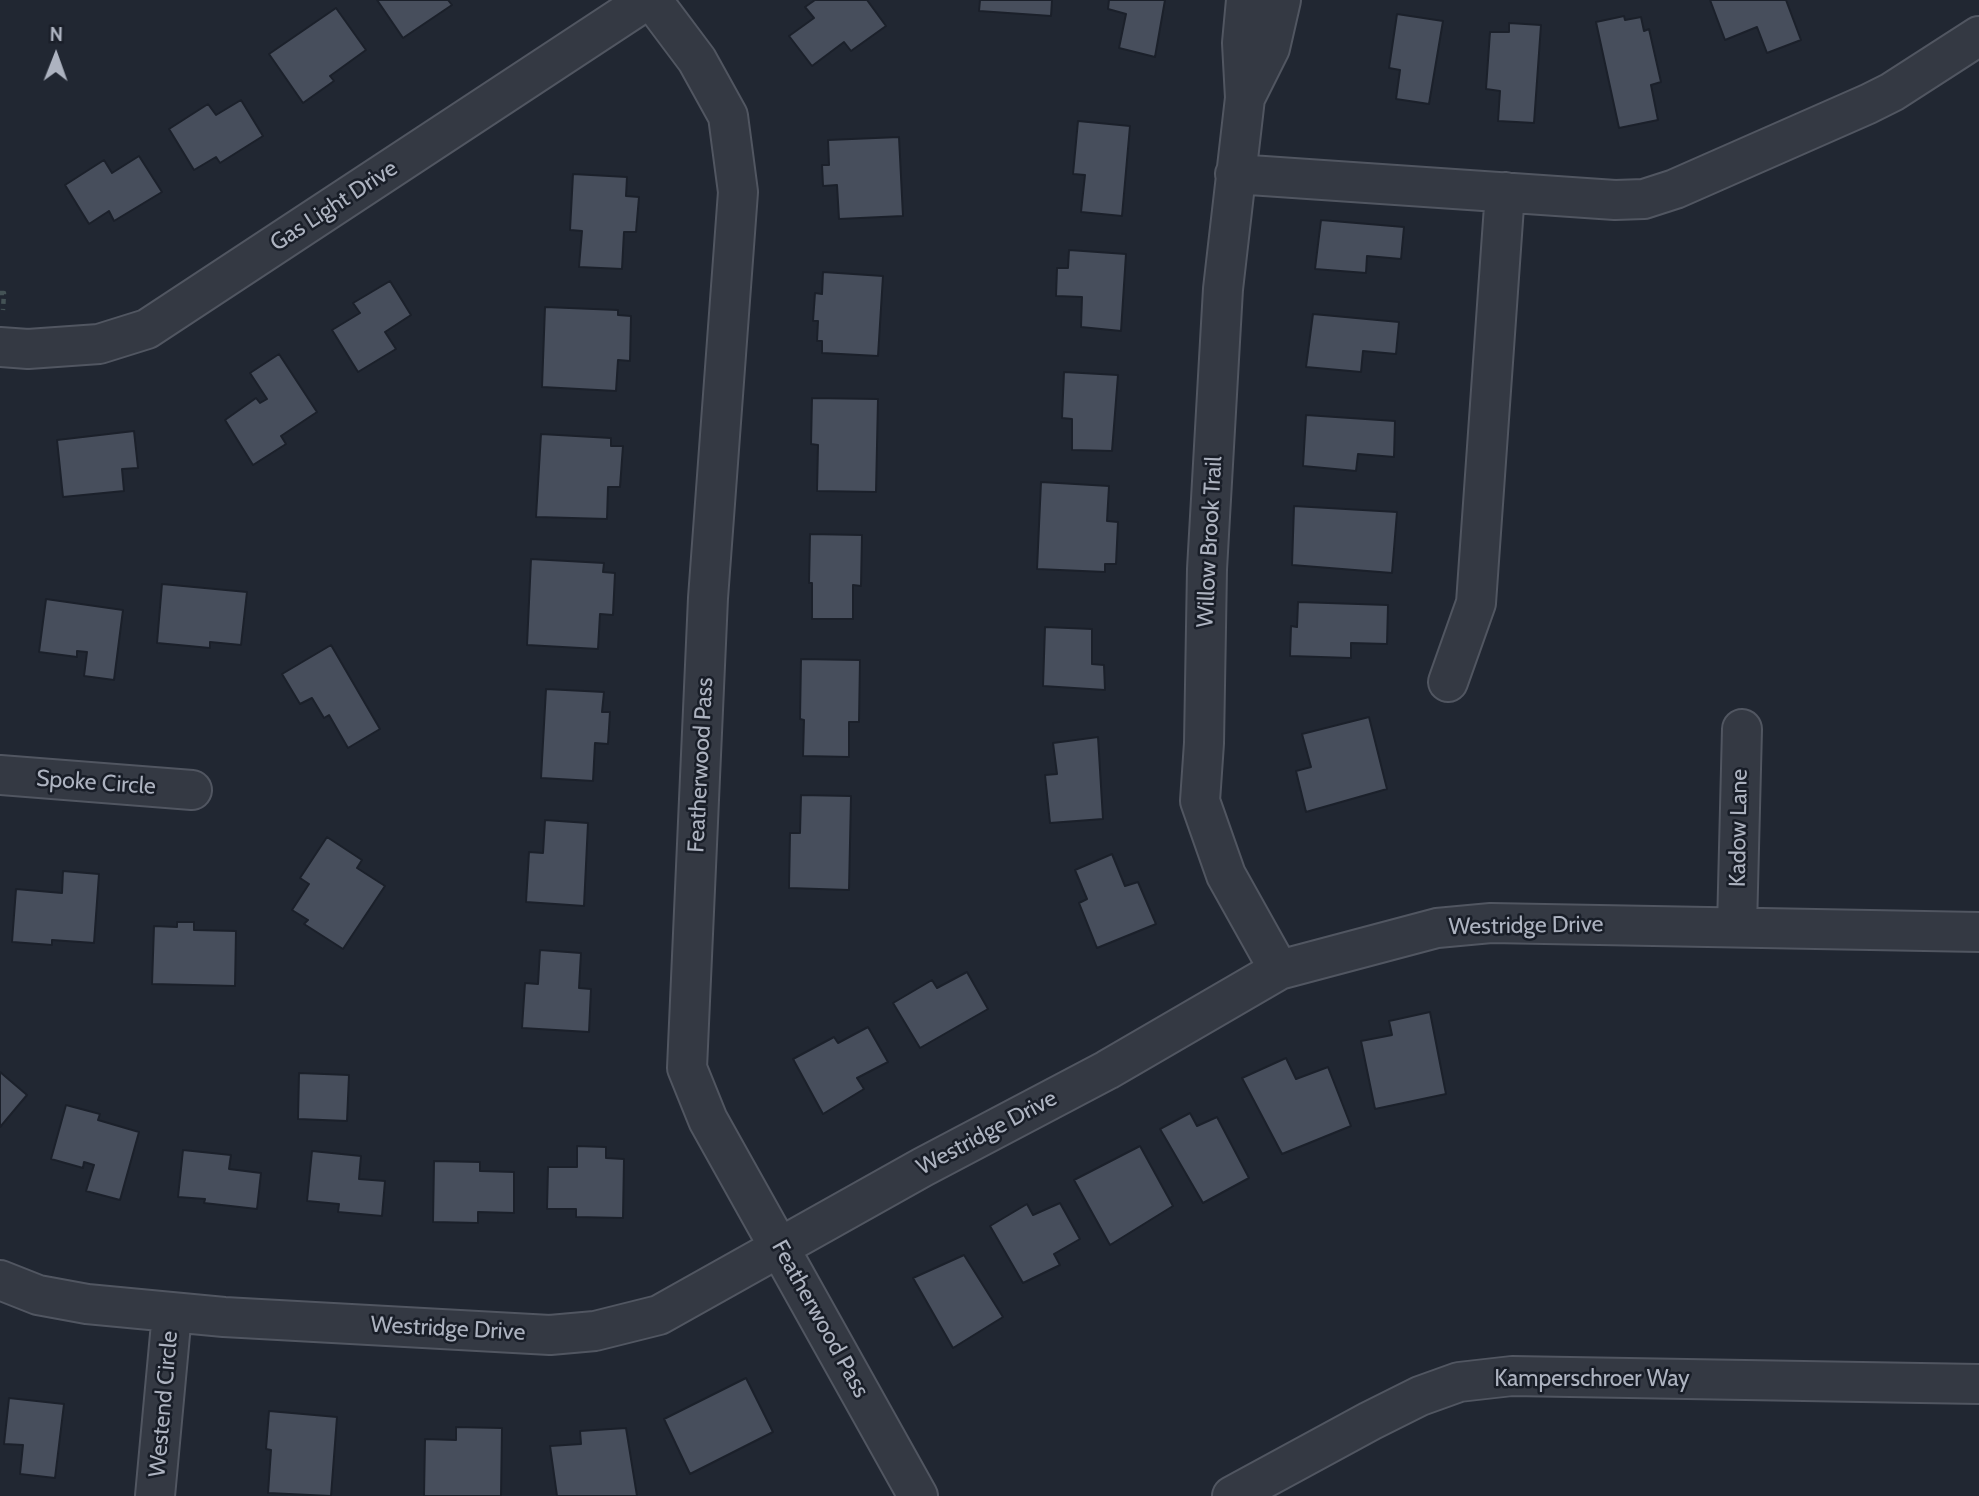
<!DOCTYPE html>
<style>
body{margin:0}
#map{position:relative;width:1979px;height:1496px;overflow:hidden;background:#212732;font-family:Cabin,sans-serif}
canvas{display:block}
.north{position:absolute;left:21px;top:21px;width:70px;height:70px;-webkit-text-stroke:5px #191e28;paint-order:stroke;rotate:1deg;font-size:19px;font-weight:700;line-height:28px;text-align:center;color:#adb3c0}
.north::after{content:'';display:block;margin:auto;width:24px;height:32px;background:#adb3c0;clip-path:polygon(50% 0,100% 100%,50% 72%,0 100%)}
</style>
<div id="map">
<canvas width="1979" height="1496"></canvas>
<div class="north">N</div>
</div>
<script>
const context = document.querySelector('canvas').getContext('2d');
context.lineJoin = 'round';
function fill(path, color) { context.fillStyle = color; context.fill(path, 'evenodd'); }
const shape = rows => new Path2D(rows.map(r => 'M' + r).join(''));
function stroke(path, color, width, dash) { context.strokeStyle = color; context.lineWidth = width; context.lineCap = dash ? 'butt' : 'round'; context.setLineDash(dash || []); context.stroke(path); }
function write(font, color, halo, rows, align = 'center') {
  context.font = font + ' Cabin,sans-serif'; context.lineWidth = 5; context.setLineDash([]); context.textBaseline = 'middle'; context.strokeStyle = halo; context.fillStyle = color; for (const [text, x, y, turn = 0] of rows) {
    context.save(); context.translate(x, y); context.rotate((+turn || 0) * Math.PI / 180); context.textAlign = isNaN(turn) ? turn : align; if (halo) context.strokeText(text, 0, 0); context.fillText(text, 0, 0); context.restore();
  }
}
const building = shape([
 [377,0,448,0,452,5,403,38,377,0],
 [815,0,867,0,886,26,851,51,844,42,812,66,789,36,814,18,805,7,815,0],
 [980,0,1052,0,1051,16,979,11,980,0],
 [1109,0,1165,0,1155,57,1119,48,1126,14,1108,9,1109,0],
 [1710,0,1786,0,1801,40,1767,53,1757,27,1725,40,1710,0],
 [336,8,366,50,330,76,334,81,303,103,269,54,336,8],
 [1397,14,1443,21,1429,104,1396,99,1400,70,1389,68,1397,14],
 [1624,16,1625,20,1641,17,1644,31,1649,29,1661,82,1651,85,1658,120,1619,128,1596,22,1624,16],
 [1509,23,1541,25,1534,123,1498,121,1500,91,1486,89,1490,32,1509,32,1509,23],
 [241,100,263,136,220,163,216,157,194,170,169,129,208,104,216,115,241,100],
 [1078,121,1130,126,1122,216,1081,212,1085,175,1073,174,1078,121],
 [899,137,903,216,839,219,837,185,823,186,822,165,829,165,828,140,899,137],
 [139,156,162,192,114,221,109,211,89,224,65,185,104,160,112,173,139,156],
 [573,174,627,177,626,196,639,197,636,232,624,232,622,269,579,267,582,231,570,230,573,174],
 [1321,220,1404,227,1401,259,1367,256,1366,273,1315,269,1321,220],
 [1069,250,1126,254,1121,331,1081,327,1082,297,1056,296,1057,268,1068,268,1069,250],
 [823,272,883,276,878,356,822,353,822,341,817,341,818,321,813,321,815,293,822,294,823,272],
 [390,281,411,315,385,332,396,349,358,372,332,330,360,313,353,303,390,281],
 [545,307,618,310,618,315,631,316,630,361,618,360,616,391,542,387,545,307],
 [1313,314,1399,322,1396,354,1363,351,1361,372,1306,367,1313,314],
 [279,354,317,412,281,436,286,444,253,465,225,420,256,398,260,403,267,399,250,373,279,354],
 [1064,372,1118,375,1112,451,1072,450,1072,419,1062,418,1064,372],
 [812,398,878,399,876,492,817,491,818,445,811,444,812,398],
 [1306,415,1395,421,1394,457,1358,454,1356,471,1303,466,1306,415],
 [134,431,138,468,122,469,124,491,63,497,57,440,134,431],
 [541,434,611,438,611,446,623,446,620,487,608,487,607,519,536,517,541,434],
 [1041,482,1109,486,1107,521,1118,522,1116,564,1105,564,1105,572,1037,569,1041,482],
 [1294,506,1397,512,1392,573,1292,565,1294,506],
 [810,534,862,535,861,586,853,585,853,619,812,619,812,583,809,583,810,534],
 [531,559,604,563,603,572,615,573,613,615,600,614,598,649,527,645,531,559],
 [162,584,247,592,241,645,210,642,210,648,157,643,162,584],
 [46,599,123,610,114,680,84,676,87,652,77,651,77,657,39,652,46,599],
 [1298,602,1388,605,1387,644,1351,643,1351,658,1290,656,1291,626,1297,627,1298,602],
 [1045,627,1092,629,1092,664,1104,665,1105,690,1043,686,1045,627],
 [331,645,380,729,348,748,329,715,324,718,312,698,300,704,282,674,331,645],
 [801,659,860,660,859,722,849,722,849,757,803,756,804,720,800,719,801,659],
 [546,689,604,692,602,712,610,712,608,744,595,743,593,781,541,778,546,689],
 [1369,717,1387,789,1306,812,1296,771,1311,767,1302,734,1369,717],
 [1098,737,1103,819,1050,823,1045,775,1057,774,1053,743,1098,737],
 [801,795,851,796,849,890,789,888,790,833,800,833,801,795],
 [545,820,588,823,584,906,526,902,529,852,543,853,545,820],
 [327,837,362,860,357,868,385,886,343,949,304,924,308,920,292,910,309,884,300,878,327,837],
 [1112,854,1125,886,1138,882,1156,924,1097,948,1079,903,1087,899,1075,870,1112,854],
 [63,871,99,874,94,943,52,940,52,945,12,942,16,889,62,893,63,871],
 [177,922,194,922,194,930,236,931,235,986,152,984,154,926,177,927,177,922],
 [540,950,581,953,579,988,591,989,589,1032,522,1028,525,983,538,984,540,950],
 [967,972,988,1009,920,1048,893,1003,932,980,937,988,967,972],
 [1430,1012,1446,1094,1375,1109,1361,1041,1392,1035,1389,1021,1430,1012],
 [868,1027,888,1062,857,1078,864,1089,823,1114,793,1059,834,1037,838,1043,868,1027],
 [1286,1058,1296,1079,1328,1067,1351,1126,1282,1154,1242,1078,1286,1058],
 [0,1072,27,1095,0,1127,0,1072],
 [299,1073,349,1075,347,1121,298,1119,299,1073],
 [66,1105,100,1114,98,1120,139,1132,120,1200,86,1191,94,1165,84,1162,83,1168,51,1159,66,1105],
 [1190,1113,1197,1126,1217,1117,1249,1178,1203,1203,1160,1129,1190,1113],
 [577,1146,606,1147,606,1158,624,1159,623,1218,576,1217,576,1209,547,1209,548,1167,577,1167,577,1146],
 [1140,1146,1173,1206,1110,1245,1074,1180,1140,1146],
 [183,1150,231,1155,229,1169,261,1173,257,1209,204,1203,205,1199,178,1197,183,1150],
 [312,1151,361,1156,359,1179,385,1181,382,1216,338,1212,339,1204,307,1201,312,1151],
 [434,1161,480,1162,480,1171,514,1172,514,1213,478,1212,478,1223,433,1222,434,1161],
 [1060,1203,1080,1239,1054,1254,1060,1265,1023,1283,990,1226,1027,1204,1033,1215,1060,1203],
 [964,1255,1003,1317,953,1348,913,1278,964,1255],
 [746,1378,773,1432,690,1474,664,1419,746,1378],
 [9,1398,64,1404,55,1478,20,1474,23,1445,4,1444,9,1398],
 [269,1411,337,1417,331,1496,268,1493,271,1450,266,1449,269,1411],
 [456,1427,502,1428,501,1496,424,1496,425,1439,456,1440,456,1427],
 [626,1428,637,1496,557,1496,550,1446,581,1444,580,1431,626,1428]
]);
fill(building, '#474e5c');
stroke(building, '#1b202a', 2);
const minor = shape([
 [652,0,697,60,728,116,738,192,708,598,687,1068,708,1120,918,1496],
 [1246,0,1242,43,1245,98,1223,289,1207,569,1204,743,1200,801,1226,875,1279,970],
 [1246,96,1270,48,1281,0],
 [1235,174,1615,200,1644,199,1675,189,1868,104,1892,92,1979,36],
 [0,347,28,349,99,344,147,329,647,0],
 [1448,682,1476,603,1505,192],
 [0,775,192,790],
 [1737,927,1742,729],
 [0,1280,38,1295,87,1304,224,1317,550,1335,595,1331,659,1315,923,1167,1107,1070,1279,970,1437,928,1491,923,1979,932],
 [155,1496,172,1313],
 [1232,1496,1370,1421,1420,1396,1459,1382,1512,1376,1979,1384]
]);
stroke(minor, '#515661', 42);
stroke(shape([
 [0,293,4,293,3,310]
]), '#445255', 4.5, [5, 5]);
stroke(minor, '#343943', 38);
write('23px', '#adb3c0', '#191e28', [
 ["Gas Light Drive",334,206,-33],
 ["Willow Brook Trail",1210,542,-87],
 ["Featherwood Pass",701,765,-87],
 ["Spoke Circle",96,783,4],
 ["Kadow Lane",1739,828,-89],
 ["Westridge Drive",1526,926,-1],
 ["Westridge Drive",987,1133,-28],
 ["Featherwood Pass",820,1319,61],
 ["Westridge Drive",448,1329,3],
 ["Kamperschroer Way",1592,1379],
 ["Westend Circle",164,1404,-85]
]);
</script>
